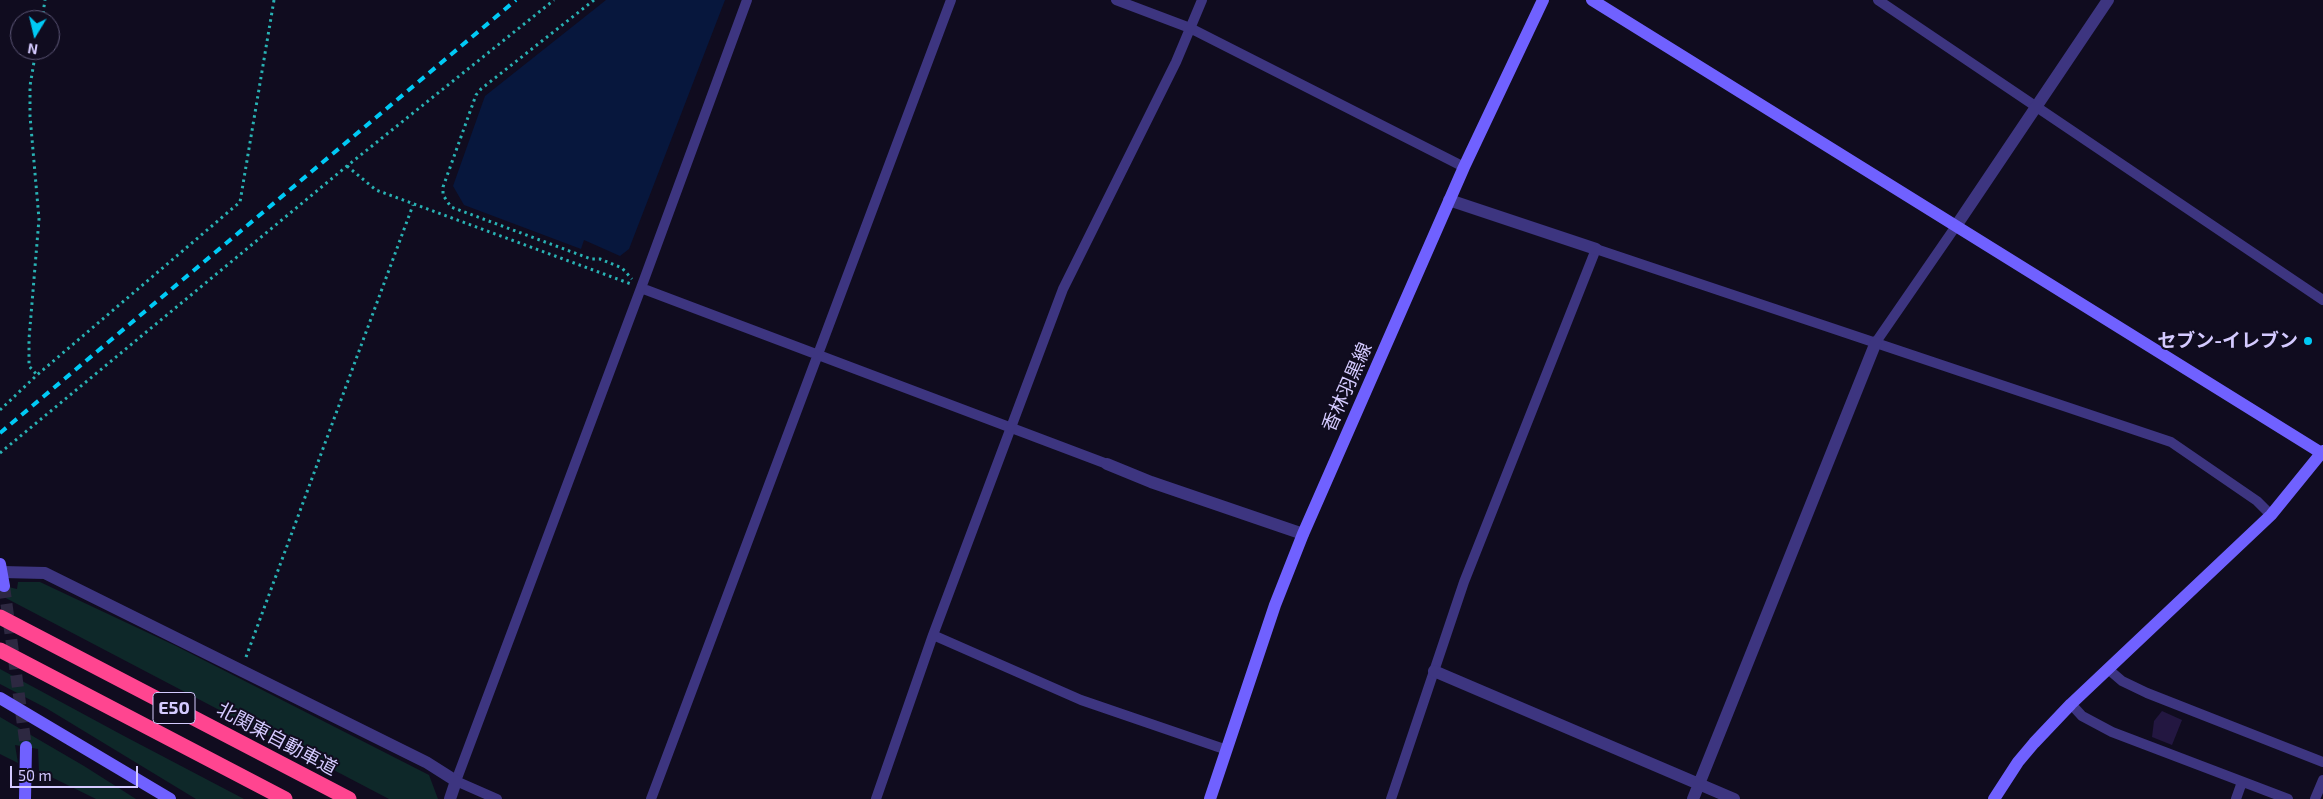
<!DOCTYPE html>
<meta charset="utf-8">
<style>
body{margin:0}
#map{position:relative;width:2323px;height:799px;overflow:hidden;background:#100c1f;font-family:"Exo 2",sans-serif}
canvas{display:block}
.north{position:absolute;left:10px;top:10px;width:50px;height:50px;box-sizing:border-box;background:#100c1f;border:1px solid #5e5879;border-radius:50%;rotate:189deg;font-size:14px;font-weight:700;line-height:20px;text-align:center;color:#d4caff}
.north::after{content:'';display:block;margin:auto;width:18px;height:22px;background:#00caf5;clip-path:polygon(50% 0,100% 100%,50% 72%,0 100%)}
.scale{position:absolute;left:10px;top:766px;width:128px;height:22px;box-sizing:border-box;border:2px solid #d4caff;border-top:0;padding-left:6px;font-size:15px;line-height:18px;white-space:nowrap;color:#d4caff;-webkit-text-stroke:4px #100c1f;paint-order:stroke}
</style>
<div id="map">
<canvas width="2323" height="799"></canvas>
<div class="north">N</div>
<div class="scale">50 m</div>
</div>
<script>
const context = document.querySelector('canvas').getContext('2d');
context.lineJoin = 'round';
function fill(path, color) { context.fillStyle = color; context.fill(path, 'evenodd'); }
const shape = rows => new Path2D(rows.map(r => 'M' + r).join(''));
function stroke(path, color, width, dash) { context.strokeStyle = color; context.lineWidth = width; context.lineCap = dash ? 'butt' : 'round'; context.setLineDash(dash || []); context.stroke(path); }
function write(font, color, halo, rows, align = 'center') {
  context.font = font + ' "Exo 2","Noto Sans JP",sans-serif'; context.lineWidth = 4; context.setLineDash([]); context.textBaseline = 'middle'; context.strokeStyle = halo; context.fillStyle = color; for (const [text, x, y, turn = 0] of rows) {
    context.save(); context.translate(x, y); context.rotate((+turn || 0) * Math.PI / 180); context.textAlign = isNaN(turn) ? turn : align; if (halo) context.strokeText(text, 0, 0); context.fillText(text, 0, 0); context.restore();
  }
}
fill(shape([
 [18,582,40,582,176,646,429,775,438,799,389,799,0,595,0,585,17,589],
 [0,669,124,736,244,799,196,799,46,708,0,684],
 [0,717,84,766,136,799,96,799,39,771,38,749,15,745,18,763,0,754]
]), '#0e2829');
fill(shape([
 [606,0,725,0,629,249,620,256,584,240,581,249,464,205,453,186,485,96]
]), '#07173d');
fill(shape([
 [2162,711,2182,720,2172,745,2152,737,2154,721]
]), '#231741');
stroke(shape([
 [4,586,26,747]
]), '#2d2841', 12, [12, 6]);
stroke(shape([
 [594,0,481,89,476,95,443,187,443,195,451,207,591,259,600,259,622,268,632,279],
 [42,20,45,0],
 [36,50,30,86,30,116,39,219,29,339,29,366,37,375],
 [347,166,376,190,631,284],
 [0,410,37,375,240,202,274,0],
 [0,453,347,166,554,0],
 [246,657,413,205]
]), '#29b2b4', 3, [2.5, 4]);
stroke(shape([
 [1116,0,1190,28,1464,167],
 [1878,0,2323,300],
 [641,288,1107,464],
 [1876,342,1956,226],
 [933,635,1081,700,1227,750],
 [2108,669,2122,681,2147,693,2323,762],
 [2071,704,2082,716,2112,732,2288,799],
 [497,799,456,781,641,288,747,0],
 [651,799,951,0],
 [876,799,933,635,1063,289,1176,62,1202,0],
 [1391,799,1464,582,1596,249,2171,442,2257,501,2271,515],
 [2236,799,2242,782],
 [2315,799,2323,780]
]), '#3d3580', 10);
stroke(shape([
 [1449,200,1596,249],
 [1956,226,2108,0],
 [1107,464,1151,482,1303,534],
 [2,572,45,573,426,762,456,781,450,799],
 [1434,671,1734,799],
 [1693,799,1876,342]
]), '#3d3580', 12);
stroke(shape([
 [1592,0,2323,454],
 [0,564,4,586],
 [0,698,170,799],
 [25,799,26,747],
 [1210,799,1275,605,1303,534,1464,167,1543,0],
 [1994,799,2018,762,2034,743,2071,704,2271,515,2323,451]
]), '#7061ff', 12);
stroke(shape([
 [0,617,349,799],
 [0,650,285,799]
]), '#ff4590', 15);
stroke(shape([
 [0,433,516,0]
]), '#00caf5', 4, [8, 6]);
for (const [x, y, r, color] of [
 [2308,341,5,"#00caf5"]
]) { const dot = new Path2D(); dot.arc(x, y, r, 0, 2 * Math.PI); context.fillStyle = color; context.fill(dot); stroke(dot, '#100c1f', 2); }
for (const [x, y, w] of [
 [174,708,42]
]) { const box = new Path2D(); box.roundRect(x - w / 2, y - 15.5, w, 31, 4); context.fillStyle = '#100c1f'; context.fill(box); stroke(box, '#d4caff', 1); }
write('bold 18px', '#d4caff', null, [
 ["E50",174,708]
]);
write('bold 19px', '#d4caff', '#100c1f', [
 ["セブン-イレブン",2298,341]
], 'right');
write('19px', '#d4caff', '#100c1f', [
 ["香林羽黒線",1347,387,-66],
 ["北関東自動車道",277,739,28]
]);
</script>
